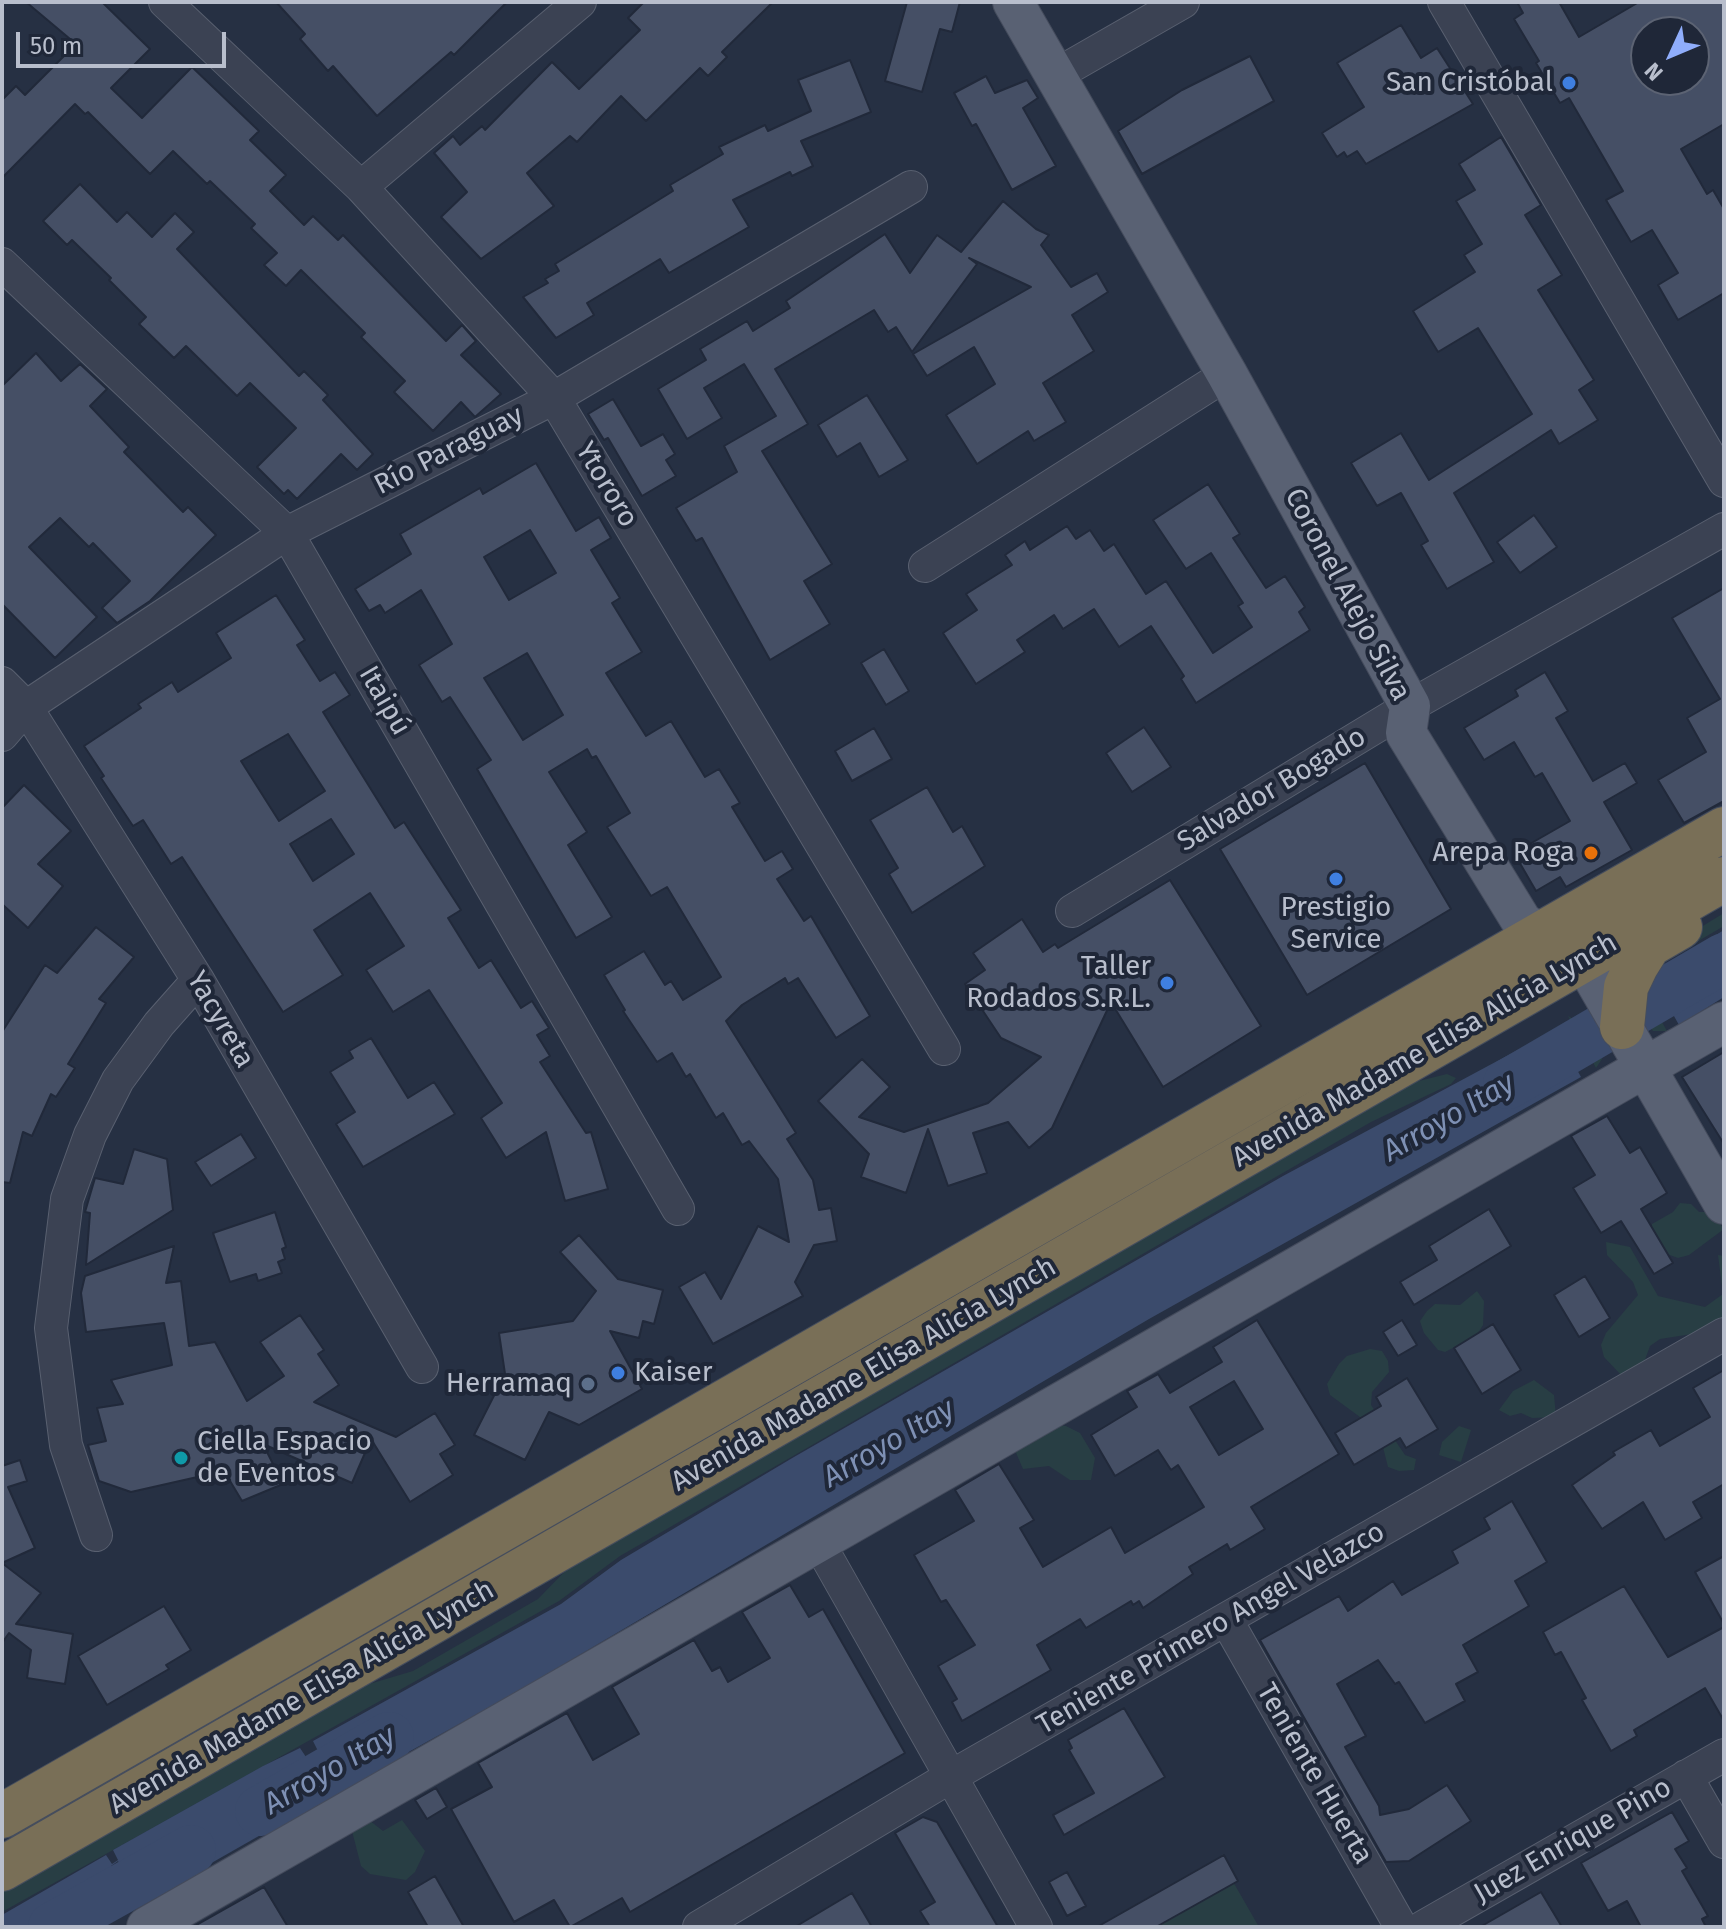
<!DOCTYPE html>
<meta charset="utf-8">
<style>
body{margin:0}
#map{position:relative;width:1726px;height:1929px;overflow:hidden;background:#263043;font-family:"Fira Sans",sans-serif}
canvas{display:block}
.frame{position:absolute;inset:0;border:4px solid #b8becc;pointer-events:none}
.north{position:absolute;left:1630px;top:16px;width:80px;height:80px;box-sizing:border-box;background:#1f2738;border:2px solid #5c6373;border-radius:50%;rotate:226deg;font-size:22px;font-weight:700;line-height:32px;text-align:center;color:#b8becc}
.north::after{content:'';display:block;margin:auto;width:28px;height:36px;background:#8fadfb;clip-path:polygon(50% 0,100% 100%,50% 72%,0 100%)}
.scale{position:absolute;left:16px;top:32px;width:210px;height:36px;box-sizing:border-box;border:4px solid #b8becc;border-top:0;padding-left:10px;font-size:24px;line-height:28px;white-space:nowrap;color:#b8becc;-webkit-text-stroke:6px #1f2738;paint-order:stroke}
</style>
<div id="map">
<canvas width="1726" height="1929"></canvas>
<div class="frame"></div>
<div class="north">N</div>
<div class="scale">50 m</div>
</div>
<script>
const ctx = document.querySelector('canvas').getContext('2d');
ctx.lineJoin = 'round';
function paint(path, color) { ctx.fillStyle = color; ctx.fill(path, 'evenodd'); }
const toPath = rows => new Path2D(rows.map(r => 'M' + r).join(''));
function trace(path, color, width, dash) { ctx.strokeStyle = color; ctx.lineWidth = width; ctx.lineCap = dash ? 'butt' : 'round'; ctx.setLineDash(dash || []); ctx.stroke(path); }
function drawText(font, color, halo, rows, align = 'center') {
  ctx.font = font + ' "Fira Sans",sans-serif'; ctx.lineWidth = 8; ctx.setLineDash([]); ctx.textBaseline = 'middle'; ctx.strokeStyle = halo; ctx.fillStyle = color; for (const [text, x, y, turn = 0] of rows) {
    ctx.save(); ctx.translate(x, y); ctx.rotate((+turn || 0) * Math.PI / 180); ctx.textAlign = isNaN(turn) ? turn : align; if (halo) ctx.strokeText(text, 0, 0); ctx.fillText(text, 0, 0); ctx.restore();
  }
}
paint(toPath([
 [1724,913,1724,926,1671,957,1665,949],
 [1641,985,1667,1031,1653,1031,1641,1015],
 [1568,1016,1581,1023,1601,1049,1602,1059,1596,1068],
 [1447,1074,1456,1078,1451,1084,1371,1122,620,1556,559,1601,2,1912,2,1889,349,1690,413,1671,538,1599,571,1565,1391,1088],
 [1680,1203,1691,1204,1699,1212,1711,1212,1724,1229,1689,1255,1678,1258,1667,1254,1651,1236,1652,1224,1673,1212],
 [1606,1242,1630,1247,1658,1296,1705,1307,1723,1294,1718,1255,1724,1256,1724,1329,1660,1339,1650,1346,1642,1368,1621,1375,1604,1357,1601,1345,1606,1333,1638,1295,1633,1282,1607,1255],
 [1477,1291,1484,1301,1483,1325,1476,1336,1445,1352,1438,1350,1424,1333,1420,1321,1427,1311,1435,1304,1460,1305],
 [1370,1349,1382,1351,1388,1361,1389,1372,1372,1392,1371,1405,1405,1455,1416,1459,1414,1470,1399,1471,1388,1467,1379,1431,1330,1395,1327,1384,1339,1364,1347,1356],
 [1534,1380,1554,1395,1556,1417,1532,1418,1521,1413,1510,1416,1499,1410,1513,1391],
 [1047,1425,1066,1426,1080,1433,1095,1458,1091,1480,1070,1480,1049,1466,1023,1469,1014,1448],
 [1459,1426,1471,1430,1461,1462,1439,1455,1442,1442],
 [369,1820,383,1831,402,1820,425,1851,415,1872,406,1880,370,1874,361,1866,352,1831],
 [1224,1866,1259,1927,1113,1927]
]), '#283e44');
paint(toPath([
 [1724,930,1724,997,1679,1025,1651,975],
 [1555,1030,1581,1077,1149,1319,515,1693,340,1790,319,1752,307,1758,329,1796,143,1902,118,1861,111,1866,135,1907,101,1927,2,1927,2,1915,106,1855,112,1864,118,1860,113,1850,263,1766,300,1748,306,1757,318,1751,313,1741,561,1604,621,1560,794,1457,1283,1176]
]), '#3b4b6c');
trace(toPath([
 [1508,1084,1724,958],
 [260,1811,389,1737],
 [53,1927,191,1850]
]), '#3b4b6c', 50);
const building = toPath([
 [26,2,102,2,150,49,111,88,142,118,192,67,259,131,250,140,286,175,270,191,304,225,313,216,338,240,343,235,446,341,462,325,476,341,461,355,501,394,475,417,461,402,433,431,394,392,405,381,361,337,365,333,301,270,286,286,264,265,277,253,251,228,255,224,210,181,207,184,173,151,150,174,88,112,85,114,75,104,2,178,2,100,16,86,25,95,76,44,26,2],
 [276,2,507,2,454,55,451,52,377,116,333,66,328,71,300,39,305,34,276,2],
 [644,2,773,2,722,52,727,57,708,76,700,68,646,121,621,96,577,142,570,136,527,173,554,206,481,259,441,217,467,192,434,153,453,136,460,145,482,126,485,130,552,62,579,89,640,30,628,18,644,2],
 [907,2,960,2,952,32,940,29,922,92,885,81,907,2],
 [1517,2,1559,2,1579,37,1639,2,1724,2,1724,124,1681,149,1707,194,1713,190,1724,209,1724,293,1678,320,1658,285,1678,273,1652,230,1631,242,1606,200,1623,191,1569,98,1560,103,1536,63,1539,61,1514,19,1523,13,1517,2],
 [1646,32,1694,32,1694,80,1646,80,1646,32],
 [1401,25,1421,58,1437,48,1473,104,1366,164,1357,151,1347,157,1344,152,1337,157,1322,133,1364,107,1337,63,1401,25],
 [1250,56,1274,101,1142,174,1118,131,1182,90,1250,56],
 [850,60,871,112,801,141,813,166,792,176,790,172,733,200,749,227,669,273,660,259,587,303,594,315,556,338,523,297,548,283,545,279,559,271,555,264,673,191,670,185,723,154,719,147,765,125,768,131,811,111,798,80,850,60],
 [986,76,995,93,1027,80,1038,98,1023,108,1056,166,1012,190,976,124,972,126,954,93,986,76],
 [1501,137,1541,205,1525,215,1562,275,1538,290,1594,380,1579,390,1598,420,1559,444,1551,430,1454,493,1494,562,1447,589,1421,545,1428,541,1401,493,1377,506,1351,463,1401,433,1429,480,1532,414,1478,328,1438,352,1413,311,1475,272,1464,255,1482,244,1456,201,1475,190,1459,164,1501,137],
 [80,184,117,222,127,212,152,237,175,213,194,232,177,249,299,376,304,371,328,395,323,400,373,454,357,470,341,454,297,499,288,490,284,494,257,467,296,428,250,383,237,396,186,346,174,358,139,324,146,317,109,280,111,278,72,240,67,245,43,221,80,184],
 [1003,201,1036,229,1049,235,1041,245,1071,287,1097,273,1108,292,1072,315,1094,351,1043,383,1066,422,1034,441,1028,431,977,464,946,415,995,384,974,347,927,376,913,354,1031,287,969,258,977,264,912,352,896,327,888,332,874,310,775,369,808,424,762,451,832,564,804,581,830,624,770,660,702,538,696,541,676,508,737,472,724,446,776,416,744,364,704,388,722,418,687,439,658,389,706,360,700,349,747,321,753,331,790,308,786,301,885,234,910,273,937,235,961,252,1003,201],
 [36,353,61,381,80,364,107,389,90,406,129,447,124,452,183,512,188,507,216,535,150,601,117,623,102,608,130,581,93,543,89,547,60,518,29,547,97,617,55,658,2,604,2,386,36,353],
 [867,395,908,460,879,477,860,443,837,457,818,425,867,395],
 [613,399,641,446,663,434,675,454,666,460,676,476,642,496,608,438,604,440,588,414,613,399],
 [536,463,576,531,599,517,611,538,591,550,620,598,612,603,642,652,606,673,646,736,671,721,705,777,719,769,740,803,732,807,765,861,782,851,793,869,777,879,804,921,811,916,870,1016,836,1038,798,978,788,984,785,978,742,1005,726,1021,796,1133,787,1139,813,1180,819,1210,831,1208,837,1241,814,1245,795,1282,803,1296,713,1344,679,1287,705,1272,721,1299,758,1226,789,1242,778,1179,749,1141,742,1145,723,1113,716,1118,690,1074,686,1077,672,1053,657,1062,623,1011,625,1010,604,975,644,951,665,985,671,981,683,1000,721,977,667,887,651,896,607,827,630,813,596,756,592,758,587,749,549,772,587,832,568,845,612,917,576,938,477,769,491,760,450,697,442,702,419,665,452,644,421,590,385,613,380,605,369,611,355,589,411,554,400,534,480,488,483,494,536,463],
 [530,530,556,573,509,600,484,557,530,530],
 [527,653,563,715,523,740,484,678,527,653],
 [1208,484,1240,534,1233,538,1266,588,1285,576,1305,607,1299,612,1310,630,1196,703,1181,679,1184,676,1151,626,1119,647,1094,609,1063,629,1054,615,1017,640,1025,652,976,684,943,633,977,610,966,594,1012,565,1005,555,1025,541,1030,550,1067,526,1076,539,1090,530,1104,551,1114,544,1146,594,1166,581,1213,653,1252,627,1238,606,1243,603,1211,553,1186,569,1153,520,1208,484],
 [1534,515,1557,547,1520,573,1497,542,1534,515],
 [1724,588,1724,801,1684,823,1658,780,1706,752,1687,718,1720,699,1672,618,1724,588],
 [276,595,305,640,297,645,320,681,335,672,350,695,323,712,395,828,404,822,461,910,448,918,479,968,491,960,521,1008,532,1001,549,1028,537,1035,550,1056,540,1062,586,1133,591,1132,608,1189,565,1201,546,1132,506,1158,481,1118,502,1103,429,990,393,1012,366,970,404,946,370,893,314,930,343,975,283,1012,182,857,171,864,143,820,133,826,101,778,104,776,84,746,141,708,138,704,172,682,178,692,231,658,216,633,276,595],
 [288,734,325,791,279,821,241,761,288,734],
 [331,819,354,854,313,881,290,844,331,819],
 [884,649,909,691,886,705,861,663,884,649],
 [1545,672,1568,711,1556,718,1593,781,1625,763,1637,783,1604,802,1632,850,1566,887,1560,877,1536,891,1514,853,1570,821,1542,773,1535,777,1514,742,1484,760,1464,728,1518,696,1515,690,1545,672],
 [1144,727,1171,767,1132,792,1106,753,1144,727],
 [874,728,892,759,852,781,835,751,874,728],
 [1365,763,1451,909,1307,995,1220,849,1365,763],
 [24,785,71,831,38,864,63,886,28,928,2,904,2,808,24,785],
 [927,787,953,832,962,826,985,866,912,913,889,874,898,868,870,820,927,787],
 [1170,880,1261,1026,1163,1087,1111,1002,1052,1128,1029,1148,1008,1122,973,1133,987,1173,948,1186,928,1129,906,1193,861,1177,869,1154,818,1101,862,1059,890,1087,859,1117,904,1132,988,1103,1041,1057,1001,1038,965,984,985,970,973,953,1022,919,1043,952,1055,944,1058,948,1170,880],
 [96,927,134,957,99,999,106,1003,68,1064,75,1068,56,1097,51,1094,32,1136,23,1132,10,1183,2,1182,2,1032,45,965,57,973,96,927],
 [371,1038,408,1098,434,1082,455,1114,363,1167,336,1124,355,1112,330,1072,353,1058,349,1051,371,1038],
 [1724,1052,1724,1144,1682,1077,1724,1052],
 [1607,1116,1630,1153,1640,1147,1667,1193,1641,1209,1673,1263,1654,1274,1621,1221,1601,1233,1573,1188,1595,1175,1571,1136,1607,1116],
 [241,1134,256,1158,211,1186,195,1162,241,1134],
 [134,1149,167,1159,173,1210,86,1265,90,1213,85,1212,95,1178,123,1184,134,1149],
 [1489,1209,1511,1246,1414,1305,1400,1282,1437,1260,1429,1246,1489,1209],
 [275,1212,286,1247,282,1249,285,1259,278,1262,282,1273,258,1281,256,1274,230,1282,213,1233,275,1212],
 [579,1235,618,1279,663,1290,654,1324,643,1321,639,1338,610,1331,642,1389,579,1425,549,1412,525,1460,474,1435,505,1374,499,1333,573,1321,596,1291,560,1252,579,1235],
 [174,1246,166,1283,181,1281,189,1346,215,1342,247,1401,284,1376,260,1342,300,1315,324,1350,318,1354,339,1385,314,1402,396,1437,435,1413,455,1445,440,1454,453,1475,410,1502,371,1439,352,1483,263,1444,283,1484,242,1501,224,1471,131,1492,99,1481,88,1445,106,1441,97,1408,123,1404,111,1380,172,1365,164,1323,86,1332,81,1293,85,1276,174,1246],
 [1585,1276,1610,1318,1579,1337,1554,1295,1585,1276],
 [1257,1320,1339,1454,1251,1507,1265,1529,1230,1550,1227,1544,1189,1567,1193,1574,1143,1608,1139,1601,1133,1605,1131,1601,1086,1628,1080,1619,1037,1645,1051,1670,962,1721,952,1702,957,1699,938,1666,975,1645,946,1600,941,1602,914,1555,974,1521,955,1490,999,1464,1034,1520,1020,1528,1043,1567,1111,1527,1125,1553,1204,1507,1178,1465,1171,1470,1158,1450,1115,1476,1091,1435,1137,1407,1127,1391,1158,1374,1170,1393,1222,1362,1213,1347,1257,1320],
 [1234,1381,1263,1429,1219,1455,1190,1407,1234,1381],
 [1402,1320,1417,1345,1398,1356,1383,1332,1402,1320],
 [1493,1324,1521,1370,1482,1394,1454,1348,1493,1324],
 [1724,1370,1724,1484,1693,1502,1702,1518,1665,1540,1643,1502,1602,1529,1572,1485,1615,1455,1613,1452,1651,1430,1660,1446,1710,1417,1693,1388,1724,1370],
 [1407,1378,1438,1429,1406,1448,1400,1438,1354,1465,1335,1433,1381,1406,1376,1397,1407,1378],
 [20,1460,27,1481,8,1487,35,1548,2,1563,2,1466,20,1460],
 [1512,1501,1547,1562,1515,1581,1529,1606,1463,1645,1478,1672,1456,1684,1465,1701,1425,1723,1399,1682,1395,1684,1378,1660,1337,1684,1366,1736,1345,1747,1379,1806,1380,1815,1409,1809,1447,1785,1471,1821,1409,1861,1386,1862,1260,1640,1339,1596,1348,1611,1393,1581,1402,1595,1458,1563,1452,1551,1490,1529,1484,1518,1512,1501],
 [1724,1556,1724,1624,1695,1572,1724,1556],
 [2,1563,41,1593,16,1624,73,1634,65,1684,27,1678,31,1650,9,1633,2,1643,2,1563],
 [790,1585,809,1617,823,1609,905,1753,630,1912,622,1898,570,1927,554,1900,514,1922,451,1809,492,1787,478,1763,567,1713,593,1760,639,1734,612,1687,694,1640,712,1671,720,1667,728,1682,770,1658,742,1612,790,1585],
 [1624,1586,1668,1657,1724,1627,1724,1721,1705,1688,1634,1730,1637,1736,1611,1751,1582,1700,1586,1698,1561,1652,1555,1655,1543,1632,1624,1586],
 [164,1606,191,1650,166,1665,169,1669,107,1705,78,1656,164,1606],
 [1124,1708,1165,1777,1064,1835,1053,1815,1094,1793,1069,1750,1072,1748,1068,1740,1124,1708],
 [436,1788,447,1807,427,1819,415,1800,436,1788],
 [1672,1812,1689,1841,1675,1849,1687,1868,1682,1871,1708,1916,1702,1919,1706,1927,1641,1927,1627,1901,1608,1911,1581,1863,1672,1812],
 [923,1817,937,1822,998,1927,930,1927,920,1911,935,1902,895,1833,923,1817],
 [1224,1855,1238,1881,1156,1927,1097,1927,1224,1855],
 [1067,1872,1086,1906,1067,1916,1049,1882,1067,1872],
 [435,1876,464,1927,428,1927,408,1892,435,1876],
 [264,1887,288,1927,193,1927,264,1887],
 [1541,1892,1562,1927,1480,1927,1541,1892],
 [852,1893,872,1927,795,1927,852,1893]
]);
paint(building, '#454f65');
trace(building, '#21293a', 2);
const minor = toPath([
 [165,2,361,187,554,398,944,1049],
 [1444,2,1724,481],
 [1054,76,1183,2],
 [361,187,580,2],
 [2,264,287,533,678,1209],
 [925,566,1227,374],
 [2,683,26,707,198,980,422,1367],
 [2,735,26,707,287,533,554,398,911,187],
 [1072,911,1410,706,1724,529],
 [96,1535,66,1445,51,1328,67,1199,90,1135,118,1080,159,1024,198,980],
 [817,1540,1036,1927],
 [1227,1621,1401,1927],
 [1686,1776,1724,1842],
 [699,1927,950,1777,1724,1334],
 [1423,1927,1724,1755]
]);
const major = toPath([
 [1013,2,1227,374,1410,706,1406,733,1522,922,1538,933],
 [1584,961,1724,1204],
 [147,1927,1724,1022]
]);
const highway = toPath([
 [1622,1027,1626,987,1636,966,1649,945,1680,927],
 [2,1816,1724,829],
 [2,1869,1724,879]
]);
trace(minor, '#596070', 34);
trace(major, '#444b5c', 42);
trace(highway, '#454d5d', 46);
trace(minor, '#3b4253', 32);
trace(major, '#596173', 40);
trace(highway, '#796f57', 44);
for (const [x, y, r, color] of [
 [1569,83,8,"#3f7fe0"],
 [1591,853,8,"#e8710a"],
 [1336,879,8,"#3f7fe0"],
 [1167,983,8,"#3f7fe0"],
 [618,1373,8,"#3f7fe0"],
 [588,1384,8,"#5c6f8a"],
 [181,1458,8,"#0f9aa8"]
]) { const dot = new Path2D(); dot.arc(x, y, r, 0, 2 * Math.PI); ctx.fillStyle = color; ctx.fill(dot); trace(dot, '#1f2738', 3); }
drawText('28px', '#b8becc', '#1f2738', [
 ["San Cristóbal",1553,83],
 ["Arepa Roga",1575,853],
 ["Prestigio",1336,908,"center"],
 ["Service",1336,940,"center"],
 ["Taller",1151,967],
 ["Rodados S.R.L.",1151,999],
 ["Kaiser",634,1373,"left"],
 ["Herramaq",572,1384],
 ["Ciella Espacio",197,1442,"left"],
 ["de Eventos",197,1474,"left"]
], 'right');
drawText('28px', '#b8becc', '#1f2738', [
 ["Río Paraguay",449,451,-27],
 ["Ytororo",606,485,59],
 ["Coronel Alejo Silva",1347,595,62],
 ["Itaipú",384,701,60],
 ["Salvador Bogado",1272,790,-31],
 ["Yacyreta",220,1020,60],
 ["Avenida Madame Elisa Alicia Lynch",1425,1051,-30],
 ["Avenida Madame Elisa Alicia Lynch",864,1375,-30],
 ["Teniente Primero Angel Velazco",1211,1629,-30],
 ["Avenida Madame Elisa Alicia Lynch",302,1698,-30],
 ["Teniente Huerta",1314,1774,60],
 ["Juez Enrique Pino",1573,1841,-30]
]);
drawText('italic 30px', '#7e90b4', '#1f2738', [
 ["Arroyo Itay",1449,1118,-30],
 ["Arroyo Itay",889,1444,-30],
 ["Arroyo Itay",330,1771,-30]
]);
</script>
